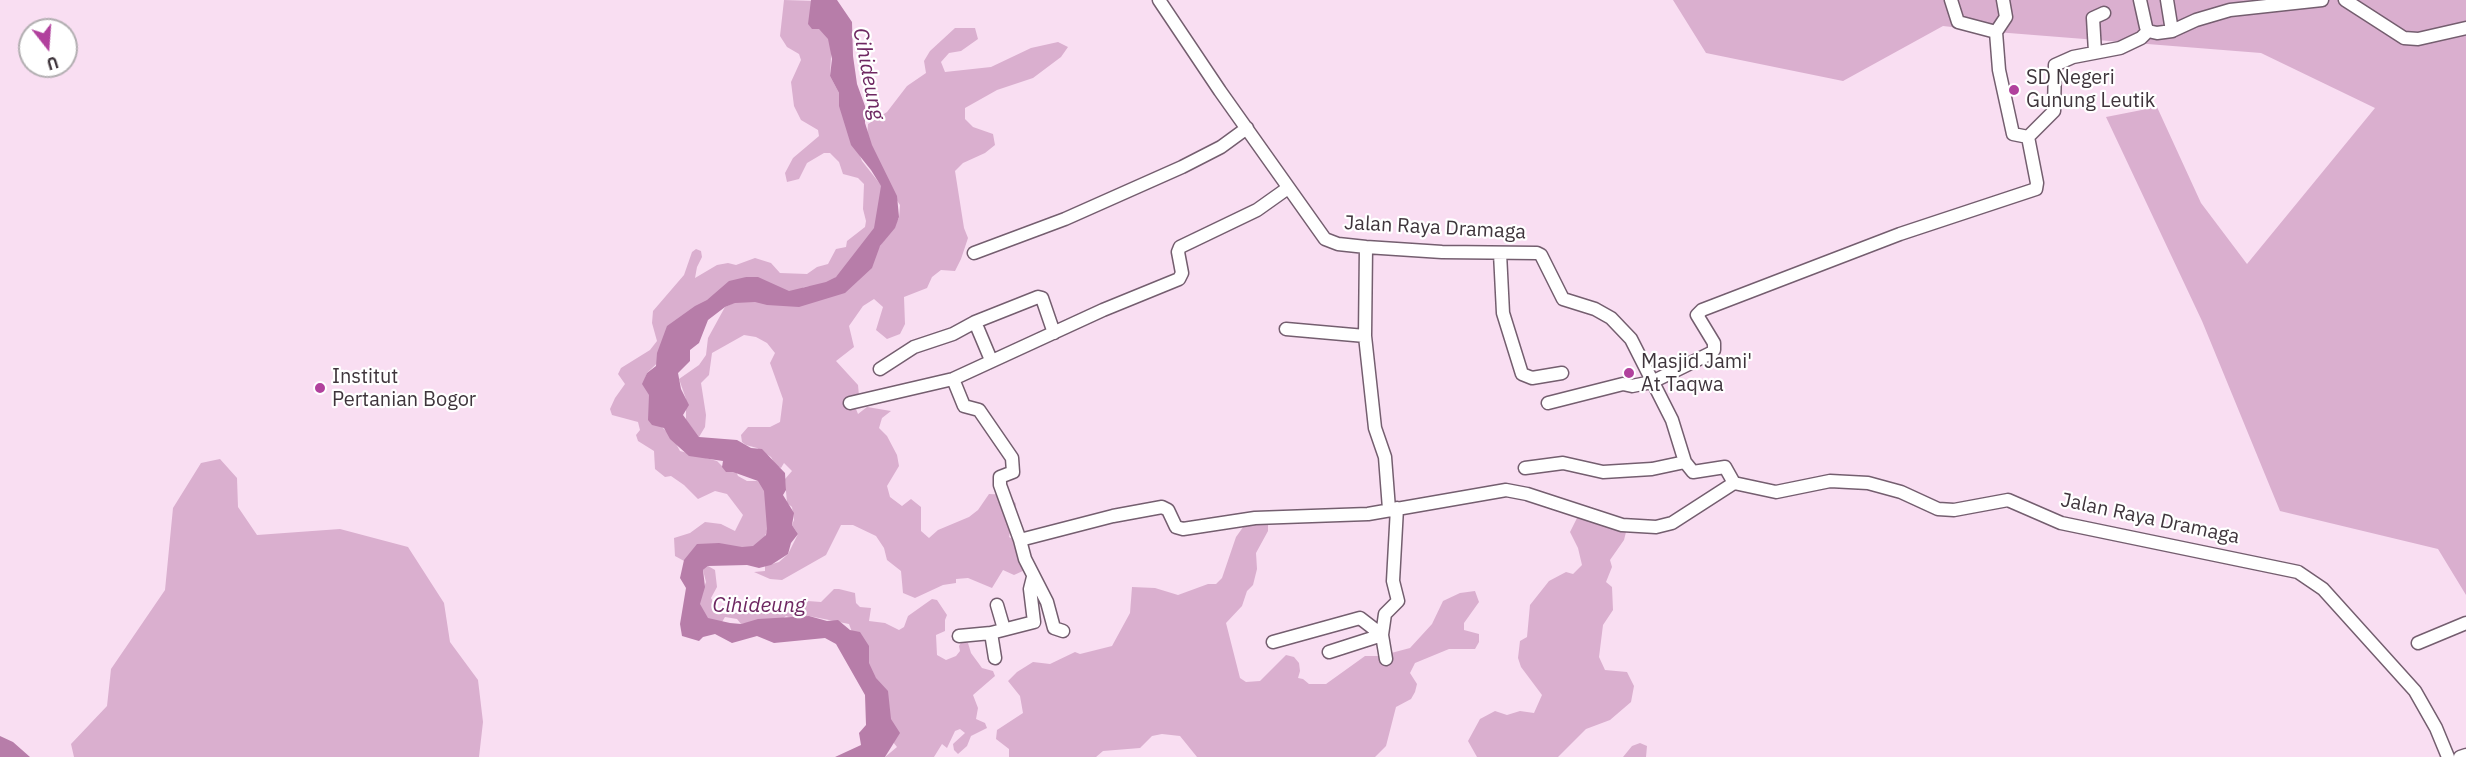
<!DOCTYPE html>
<style>
body{margin:0}
#map{position:relative;width:2466px;height:757px;overflow:hidden;background:#f9def2;font-family:"IBM Plex Sans",sans-serif}
canvas{display:block}
.north{position:absolute;left:18px;top:18px;width:60px;height:60px;box-sizing:border-box;background:#fff;border:2px solid #b2aeb1;border-radius:50%;rotate:163deg;font-size:16px;font-weight:700;line-height:24px;text-align:center;color:#3f353c}
.north::after{content:'';display:block;margin:auto;width:21px;height:27px;background:#b1419d;clip-path:polygon(50% 0,100% 100%,50% 72%,0 100%)}
</style>
<div id="map">
<canvas width="2466" height="757"></canvas>
<div class="north">U</div>
</div>
<script>
const ctx = document.querySelector('canvas').getContext('2d');
ctx.lineJoin = 'round';
function paint(path, color) { ctx.fillStyle = color; ctx.fill(path, 'evenodd'); }
const toPath = rows => new Path2D(rows.map(r => 'M' + r).join(''));
function trace(path, color, width, dash) { ctx.strokeStyle = color; ctx.lineWidth = width; ctx.lineCap = dash ? 'butt' : 'round'; ctx.setLineDash(dash || []); ctx.stroke(path); }
function drawText(font, color, halo, rows, align = 'center') {
  ctx.font = font + ' "IBM Plex Sans",sans-serif'; ctx.lineWidth = 4.5; ctx.setLineDash([]); ctx.textBaseline = 'middle'; ctx.strokeStyle = halo; ctx.fillStyle = color; for (const [text, x, y, turn = 0] of rows) {
    ctx.save(); ctx.translate(x, y); ctx.rotate((+turn || 0) * Math.PI / 180); ctx.textAlign = isNaN(turn) ? turn : align; if (halo) ctx.strokeText(text, 0, 0); ctx.fillText(text, 0, 0); ctx.restore();
  }
}
paint(toPath([
 [784,0,815,1,809,18,824,25,832,39,830,76,839,93,839,100,862,161,884,189,873,235,833,284,804,287,795,294,746,277,647,373,643,384,652,396,649,414,673,438,680,451,717,461,725,469,735,469,738,476,747,481,764,481,770,524,760,548,686,562,675,556,674,538,690,533,705,522,721,524,735,531,743,515,727,494,715,491,698,499,684,485,671,476,665,477,655,469,654,451,638,441,636,435,640,430,638,422,612,415,610,409,615,398,625,384,618,374,621,368,650,350,657,341,652,323,653,311,684,275,692,252,696,249,701,251,702,257,697,267,695,278,717,265,728,263,736,265,755,258,771,263,780,273,807,274,817,267,828,264,836,249,846,247,847,241,865,227,866,221,863,209,864,184,858,178,843,174,839,162,830,153,824,153,807,163,799,179,787,182,785,173,793,158,819,136,818,130,801,120,794,106,791,82,801,60,799,54,787,47,780,36],
 [1673,0,2466,0,2466,595,2438,549,2280,511,2202,321,2106,117,2157,107,2201,203,2247,264,2375,108,2261,53,1996,32,1943,26,1843,81,1706,53],
 [955,28,975,28,978,39,961,51,949,53,941,62,945,72,991,67,1031,48,1058,42,1068,47,1061,57,1033,78,997,90,965,108,965,119,973,127,993,134,995,145,985,153,963,163,955,171,964,228,968,238,961,259,955,271,941,270,932,277,927,288,904,297,905,324,900,334,887,339,876,330,883,307,874,299,863,306,849,326,854,347,836,361,858,385,859,396,854,404,858,414,867,407,891,411,882,418,879,428,887,436,897,455,899,466,887,486,890,497,902,506,911,499,921,507,921,531,929,538,938,530,969,517,978,510,989,494,1010,495,1016,504,1009,537,1027,547,1025,570,1014,575,1003,570,992,588,968,578,956,579,956,583,943,585,915,598,903,593,901,571,887,560,884,548,876,536,853,525,841,525,826,555,782,580,770,579,754,572,765,571,765,566,779,562,788,554,798,534,792,525,794,520,792,507,787,503,785,479,792,471,784,463,781,468,776,466,771,457,757,448,746,445,742,442,741,435,748,427,770,427,780,422,783,399,770,363,775,353,767,343,756,337,744,335,712,353,709,375,701,383,706,415,705,427,699,437,686,420,686,399,679,379,699,365,706,355,708,338,725,307,745,298,798,304,880,246,899,218,900,205,892,193,867,136,868,124,887,112,907,86,926,73,924,61,930,51],
 [220,459,237,478,238,507,257,535,340,529,408,547,444,603,450,642,478,680,483,722,479,757,74,757,71,744,107,706,111,669,165,590,173,508,201,463],
 [1585,516,1607,527,1622,525,1626,532,1624,540,1610,560,1612,567,1606,582,1612,587,1613,610,1603,625,1599,657,1605,670,1627,672,1634,686,1631,702,1610,720,1586,729,1558,757,1477,757,1468,741,1480,719,1495,711,1507,715,1520,711,1534,713,1542,695,1521,667,1518,658,1520,641,1527,637,1530,605,1549,581,1566,572,1573,574,1582,565,1578,548,1570,532,1577,518],
 [1246,523,1268,523,1268,531,1256,553,1257,569,1253,585,1247,591,1242,606,1226,623,1240,678,1246,682,1260,681,1286,655,1294,657,1299,663,1300,671,1298,678,1303,679,1309,684,1326,684,1365,656,1380,656,1410,648,1432,624,1443,601,1460,593,1475,591,1479,602,1464,623,1464,630,1479,634,1479,642,1475,649,1449,649,1415,663,1410,673,1417,684,1415,692,1411,699,1396,707,1386,746,1375,757,1197,757,1180,736,1162,734,1152,736,1140,748,1103,751,1096,757,1009,757,1009,749,996,739,997,730,1023,713,1020,696,1008,681,1017,672,1033,662,1050,664,1075,652,1080,654,1112,646,1130,613,1132,587,1155,588,1178,595,1208,584,1216,584,1222,578,1236,537],
 [708,566,715,570,717,587,711,598,719,612,724,614,774,609,794,600,821,602,834,589,839,589,855,593,856,603,860,607,871,608,869,621,885,623,899,630,904,627,908,616,932,599,937,600,947,615,945,620,945,631,936,635,937,655,946,660,956,656,960,651,959,646,962,641,968,643,971,653,982,668,993,671,995,676,973,695,978,708,976,719,985,723,987,728,971,736,967,746,958,754,954,750,953,744,965,733,960,729,955,731,947,748,942,744,934,757,885,757,897,747,893,742,849,624,809,616,798,620,786,616,781,620,741,624,737,619,725,617,719,627,700,615,700,598,706,582,703,570],
 [1640,743,1647,746,1646,757,1623,757,1632,746]
]), '#daafcf');
paint(toPath([
 [811,0,837,0,852,22,853,56,857,84,865,106,865,123,872,145,897,196,899,217,895,228,880,246,872,268,845,293,799,307,767,305,755,302,735,303,725,307,708,320,699,343,690,350,690,361,678,373,681,389,689,405,683,415,699,437,737,440,751,448,762,449,785,473,786,490,783,495,794,513,792,525,798,534,791,543,788,554,771,565,759,568,747,565,708,566,703,570,705,587,700,604,708,618,730,623,741,624,758,619,809,616,827,621,838,620,850,630,860,632,869,646,869,663,876,678,888,691,891,719,900,733,885,757,835,757,861,745,859,733,866,725,865,695,836,644,825,638,774,643,757,636,732,643,715,634,703,637,699,641,682,636,680,624,686,588,680,578,684,560,697,544,719,543,742,547,753,546,766,535,767,529,764,491,758,481,733,472,726,472,722,467,723,461,689,456,670,439,664,428,652,425,648,420,649,395,642,384,647,373,656,366,657,353,667,326,695,306,707,300,729,281,746,277,758,277,789,291,826,282,836,277,874,228,881,186,871,170,851,145,839,106,839,93,830,76,832,59,828,39,819,29,812,29,808,24],
 [0,736,13,742,30,757,0,757]
]), '#b77da9');
const minor = toPath([
 [1159,0,1220,91,1325,239,1338,244,1366,247,1442,252,1537,253,1541,255,1563,299,1595,309,1611,318,1631,339,1672,420,1685,462,1693,472,1725,467,1734,483,1776,492,1830,481,1868,483,1901,492,1938,509,1954,510,2008,500,2061,523,2298,572,2323,589,2415,691,2436,728,2448,757],
 [1951,0,1958,22,1996,32],
 [2003,0,2006,17,1996,32,1999,70,2013,134,2028,137],
 [2140,0,2146,27,2148,31,2157,33,2172,31,2196,20,2230,10,2322,0],
 [2167,0,2172,31],
 [2345,0,2404,38,2418,39,2466,28],
 [2095,52,2093,18,2104,13],
 [1366,247,1365,336,1375,428,1385,457,1389,509],
 [974,253,1065,219,1182,167,1221,147,1247,128],
 [1500,253,1503,313,1522,374,1532,378,1562,373],
 [1286,329,1365,336],
 [991,360,975,322,1038,297,1042,298,1054,333],
 [880,369,914,347,953,334,975,322],
 [953,379,964,406,979,410,1012,458,1013,472,1000,477,1000,485,1020,540],
 [850,403,953,379,1103,310,1179,279,1182,273,1178,252,1180,247,1257,210,1288,188],
 [1548,403,1623,384,1632,386,1652,382,1711,353,1714,350,1714,343,1697,315,1702,310,1900,234,2036,189,2037,183,2028,137,2054,111,2055,65,2073,57,2120,48,2141,38,2148,31],
 [1525,468,1563,463,1603,472,1652,469,1685,462],
 [997,605,1004,629],
 [1063,631,1054,628,1047,602,1025,559,1020,540,1113,516,1162,507,1168,510,1176,527,1183,529,1255,518,1368,514,1506,490,1527,494,1622,525,1656,527,1672,523,1734,483],
 [991,633,995,658],
 [959,636,991,633,1034,622,1030,589,1033,577],
 [1273,642,1360,618,1382,635,1329,652],
 [2418,643,2466,623],
 [1386,659,1382,635,1385,614,1398,601,1393,581,1397,508],
 [2460,757,2466,755]
]);
trace(minor, '#745e6f', 15);
trace(minor, '#fff', 12);
for (const [x, y, r, color] of [
 [2014,90,6,"#b1419d"],
 [1629,373,6,"#b1419d"],
 [320,388,6,"#b1419d"]
]) { const dot = new Path2D(); dot.arc(x, y, r, 0, 2 * Math.PI); ctx.fillStyle = color; ctx.fill(dot); trace(dot, '#fff', 2); }
drawText('20px', '#3f353c', '#fff', [
 ["SD Negeri",2026,78],
 ["Gunung Leutik",2026,101],
 ["Masjid Jami'",1641,362],
 ["At Taqwa",1641,385],
 ["Institut",332,377],
 ["Pertanian Bogor",332,400]
], 'left');
drawText('20px', '#3f353c', '#fff', [
 ["Jalan Raya Dramaga",1435,228,3],
 ["Jalan Raya Dramaga",2150,519,12]
]);
drawText('italic 21px', '#6e2862', '#fff', [
 ["Cihideung",868,74,79],
 ["Cihideung",759,606]
]);
</script>
